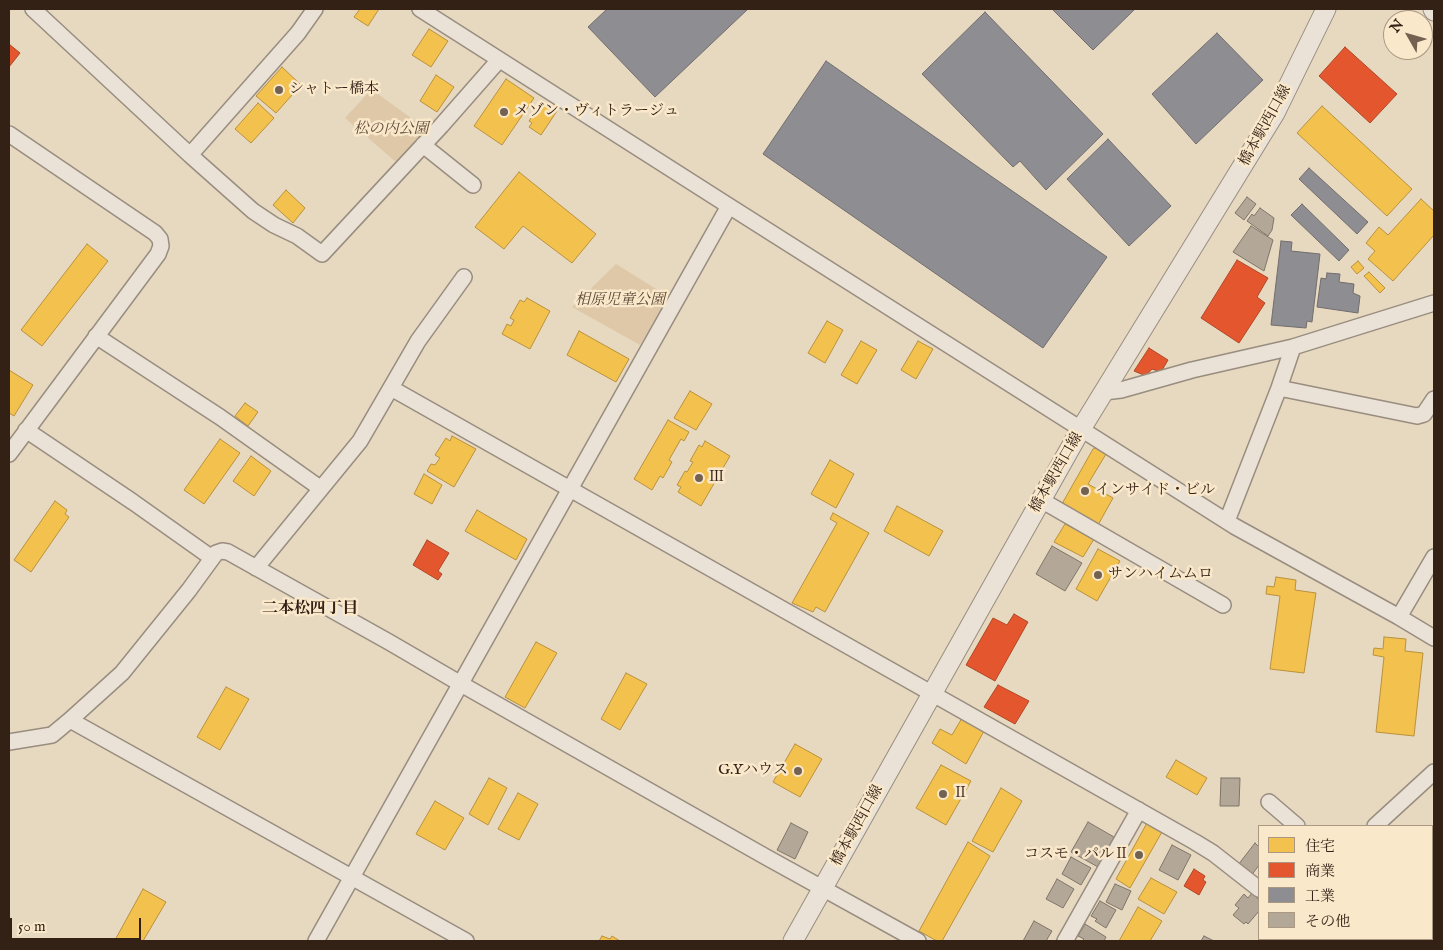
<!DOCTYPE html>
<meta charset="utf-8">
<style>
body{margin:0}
#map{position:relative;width:1443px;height:950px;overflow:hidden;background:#e7d8c0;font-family:"IM FELL English","Noto Serif JP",serif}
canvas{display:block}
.frame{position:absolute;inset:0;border:10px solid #342116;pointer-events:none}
.legend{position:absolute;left:1258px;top:825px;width:175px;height:115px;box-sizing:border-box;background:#fae8cb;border:1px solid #ab9883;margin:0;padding:6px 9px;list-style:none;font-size:15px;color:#342116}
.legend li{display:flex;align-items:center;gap:10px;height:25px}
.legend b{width:25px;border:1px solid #ab9883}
.north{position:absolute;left:1383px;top:10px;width:50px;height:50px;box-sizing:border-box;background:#fae8cb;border:1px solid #ab9883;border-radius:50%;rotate:308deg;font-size:14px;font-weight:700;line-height:20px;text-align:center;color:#342116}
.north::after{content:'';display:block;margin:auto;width:18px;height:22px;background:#736152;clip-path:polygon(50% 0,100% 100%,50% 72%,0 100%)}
.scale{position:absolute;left:10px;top:918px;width:131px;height:22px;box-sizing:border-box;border:2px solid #342116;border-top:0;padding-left:6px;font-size:15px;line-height:18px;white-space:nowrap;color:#342116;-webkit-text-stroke:4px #fae8cb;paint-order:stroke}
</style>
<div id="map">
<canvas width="1443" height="950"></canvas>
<div class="frame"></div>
<ul class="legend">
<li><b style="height:14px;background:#f2c14e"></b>住宅</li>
<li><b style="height:14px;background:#e4572e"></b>商業</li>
<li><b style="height:14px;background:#8d8d92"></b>工業</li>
<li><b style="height:14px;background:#b3a898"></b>その他</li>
</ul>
<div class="north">N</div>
<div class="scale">50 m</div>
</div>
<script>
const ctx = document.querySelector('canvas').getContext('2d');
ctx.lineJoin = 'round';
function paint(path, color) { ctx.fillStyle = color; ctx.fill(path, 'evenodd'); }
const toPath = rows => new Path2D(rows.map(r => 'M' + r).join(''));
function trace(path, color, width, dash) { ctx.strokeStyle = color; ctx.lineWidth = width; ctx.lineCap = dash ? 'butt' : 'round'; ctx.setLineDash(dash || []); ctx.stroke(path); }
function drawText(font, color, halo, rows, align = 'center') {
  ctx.font = font + ' "IM FELL English","Noto Serif JP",serif'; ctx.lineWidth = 5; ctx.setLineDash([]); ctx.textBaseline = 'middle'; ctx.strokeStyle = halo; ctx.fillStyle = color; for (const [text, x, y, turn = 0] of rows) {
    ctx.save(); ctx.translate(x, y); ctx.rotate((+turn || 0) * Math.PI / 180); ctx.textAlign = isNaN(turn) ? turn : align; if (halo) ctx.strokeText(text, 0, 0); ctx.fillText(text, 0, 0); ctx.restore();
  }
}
paint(toPath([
 [374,91,426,129,397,163,345,118,369,92],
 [616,264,669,297,640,345,572,307]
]), '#dec8a8');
const homes = toPath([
 [360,9,379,9,368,26,354,17,360,9],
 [429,29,448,41,431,67,412,55,429,29],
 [282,67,301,85,276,113,256,96,282,67],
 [436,75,454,87,437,112,420,101,436,75],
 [506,79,534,98,502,145,474,126,506,79],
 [543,101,557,111,541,135,529,127,532,123,529,121,543,101],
 [258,103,274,118,251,143,235,129,258,103],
 [1322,106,1412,189,1387,216,1297,133,1322,106],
 [519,172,596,234,572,263,523,226,504,249,475,227,519,172],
 [286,190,305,208,293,223,273,205,286,190],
 [1421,199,1434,211,1434,235,1393,281,1368,259,1375,251,1366,243,1379,227,1388,235,1421,199],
 [87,244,108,261,42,346,21,330,87,244],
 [1358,261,1364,268,1357,274,1351,267,1358,261],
 [1369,272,1385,288,1380,293,1364,276,1369,272],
 [527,298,550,311,530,349,502,334,507,324,511,326,514,320,510,318,520,300,524,302,527,298],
 [827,321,843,330,825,363,808,353,827,321],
 [579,331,629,359,616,382,567,355,579,331],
 [861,341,877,350,857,384,841,375,861,341],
 [918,341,933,349,916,379,901,370,918,341],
 [9,370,33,385,14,416,9,413,9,370],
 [690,391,712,404,696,430,674,418,690,391],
 [245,403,258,412,248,426,235,416,245,403],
 [668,420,689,432,684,441,681,439,669,460,672,462,663,478,660,476,652,490,634,479,668,420],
 [452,436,476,449,454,487,427,471,431,464,435,465,440,458,435,455,446,438,450,441,452,436],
 [220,439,240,453,204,504,184,490,220,439],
 [705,441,730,456,701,506,678,492,681,487,677,485,685,471,687,472,693,462,690,461,699,445,702,447,705,441],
 [1095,448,1106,454,1088,484,1113,498,1098,525,1064,506,1063,502,1093,449,1095,448],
 [251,456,271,471,254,496,233,481,251,456],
 [830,460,854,474,836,508,811,494,830,460],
 [424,474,442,485,432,504,414,494,424,474],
 [55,501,67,510,65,514,69,517,31,572,14,560,55,501],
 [897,506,943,531,929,556,884,531,897,506],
 [477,510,527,539,516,560,465,531,477,510],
 [833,513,869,533,825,612,816,607,813,612,792,603,837,523,830,519,833,513],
 [1065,524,1094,539,1083,557,1054,542,1065,524],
 [1098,549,1120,561,1097,601,1076,589,1098,549],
 [1276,577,1296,580,1295,590,1316,593,1304,673,1270,669,1280,596,1266,594,1267,586,1274,587,1276,577],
 [1384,637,1406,639,1405,651,1423,653,1414,736,1376,732,1384,657,1373,655,1374,648,1383,649,1384,637],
 [536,642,557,653,525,708,505,697,536,642],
 [626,673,647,684,620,730,601,719,626,673],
 [226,687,249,699,220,750,197,737,226,687],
 [962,718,984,731,966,764,932,743,940,729,952,735,962,718],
 [795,744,822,759,800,797,773,782,795,744],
 [1176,760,1207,778,1197,795,1166,777,1176,760],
 [941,765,971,781,946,825,916,808,941,765],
 [489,778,507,788,488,825,469,814,489,778],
 [1001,788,1022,801,993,852,972,841,1001,788],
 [518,793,538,804,519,840,498,829,518,793],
 [435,801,464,818,445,850,416,834,435,801],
 [1147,823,1162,832,1130,888,1116,879,1147,823],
 [968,842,990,856,942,941,937,941,919,931,968,842],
 [1151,878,1177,892,1164,914,1138,899,1151,878],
 [143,889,166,902,143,941,118,941,115,940,143,889],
 [1138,907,1162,921,1150,941,1119,941,1138,907],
 [602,936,610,939,612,936,620,941,599,941,602,936]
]);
paint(homes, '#f2c14e');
trace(homes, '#b9913d', 1);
const shops = toPath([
 [9,44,20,53,9,67,9,44],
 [1345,47,1397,94,1370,123,1319,76,1345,47],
 [1237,260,1268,278,1257,297,1265,303,1239,343,1201,318,1237,260],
 [1149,348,1168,360,1161,372,1152,369,1146,376,1134,371,1149,348],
 [427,540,449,553,438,571,442,574,438,580,413,565,427,540],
 [1014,614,1028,622,995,681,966,665,993,618,1007,625,1014,614],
 [998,685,1029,701,1015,724,984,707,998,685],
 [1194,869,1205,876,1203,880,1206,882,1199,895,1184,886,1194,869]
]);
paint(shops, '#e4572e');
trace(shops, '#af4727', 1);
const industry = toPath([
 [607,9,748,9,655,97,588,27,607,9],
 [1052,9,1135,9,1093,50,1052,9],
 [985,12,1103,134,1046,190,1020,161,1013,167,922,74,985,12],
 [1217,33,1263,80,1196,144,1152,94,1217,33],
 [826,61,1107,257,1043,348,763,154,826,61],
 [1108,139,1171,206,1129,246,1067,179,1108,139],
 [1309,168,1368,222,1357,234,1299,179,1309,168],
 [1302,204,1349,250,1339,261,1291,215,1302,204],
 [1281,241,1292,242,1291,251,1320,254,1312,322,1307,321,1306,328,1271,325,1281,241],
 [1327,273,1340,274,1339,282,1354,284,1353,293,1360,296,1358,313,1317,307,1321,278,1326,279,1327,273]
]);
paint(industry, '#8d8d92');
trace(industry, '#726d6d', 1);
const building = toPath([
 [1247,197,1256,204,1244,220,1235,213,1247,197],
 [1260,208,1274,218,1272,230,1268,236,1247,221,1252,214,1254,216,1260,208],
 [1251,226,1273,240,1264,271,1233,252,1251,226],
 [1052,546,1082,563,1065,591,1036,574,1052,546],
 [1221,778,1240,778,1239,806,1220,806,1221,778],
 [1088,822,1114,837,1098,867,1071,852,1088,822],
 [791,823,808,832,795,859,777,850,791,823],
 [1255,843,1259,847,1259,865,1251,876,1238,865,1255,843],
 [1172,845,1191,855,1178,880,1159,870,1172,845],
 [1071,857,1091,868,1081,885,1062,874,1071,857],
 [1057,879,1074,889,1063,908,1046,899,1057,879],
 [1115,884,1131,891,1122,910,1106,902,1115,884],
 [1252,893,1259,900,1259,911,1248,924,1246,922,1244,924,1233,915,1239,908,1235,905,1244,894,1248,898,1252,893],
 [1100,901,1116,910,1106,928,1095,921,1097,919,1091,916,1100,901],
 [1034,921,1052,931,1046,941,1023,941,1034,921],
 [1085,924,1106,937,1104,941,1082,941,1084,939,1078,936,1085,924],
 [1204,936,1214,941,1201,941,1204,936]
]);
paint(building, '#b3a898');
trace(building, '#7f7568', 1);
const minor = toPath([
 [33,9,190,155,253,211,274,225,297,236,322,254,441,126,499,60],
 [420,9,729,206,1234,526,1399,617,1434,638],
 [9,134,155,233,160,239,161,246,158,254,9,454],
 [423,145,473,185],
 [190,155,298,33,315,9],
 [96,336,220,417,320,488],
 [391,388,1195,842,1213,853,1259,889],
 [1279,388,1417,416,1424,414,1434,399],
 [1104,392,1121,390,1192,370,1293,347,1434,303],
 [26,430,133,502,212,558],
 [1041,500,1223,605],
 [1227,521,1279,388,1293,347],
 [256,568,360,441,418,341,464,277],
 [1399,617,1434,557],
 [70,720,466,941],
 [9,742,52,735,70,720,122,673,189,590,216,553,222,551,228,552,389,642,461,684,766,857,918,941],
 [1269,802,1297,826],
 [1375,826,1434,772],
 [1432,878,1434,876],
 [1322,939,1325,941],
 [316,941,729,206],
 [1065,941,1139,810]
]);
const tertiary = toPath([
 [1433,9,1434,11],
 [793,941,1081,429,1275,113,1326,9]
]);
trace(minor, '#988d7f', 18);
trace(tertiary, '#988d7f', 21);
trace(minor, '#eae2d6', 15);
trace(tertiary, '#eae2d6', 19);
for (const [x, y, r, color] of [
 [279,90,5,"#736152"],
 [504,112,5,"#736152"],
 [699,478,5,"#736152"],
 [1085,491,5,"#736152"],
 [1098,575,5,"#736152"],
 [798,771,5,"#736152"],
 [943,794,5,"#736152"],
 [1139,855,5,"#736152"]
]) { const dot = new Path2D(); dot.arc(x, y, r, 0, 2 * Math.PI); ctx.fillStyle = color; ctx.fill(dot); trace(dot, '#fae8cb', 2); }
drawText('15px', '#342116', '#fae8cb', [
 ["シャトー橋本",289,90],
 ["メゾン・ヴィトラージュ",514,112],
 ["Ⅲ",709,478],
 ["インサイド・ビル",1095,491],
 ["サンハイムムロ",1108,575],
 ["G.Yハウス",788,771,"right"],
 ["Ⅱ",953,794],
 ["コスモ・パルⅡ",1129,855,"right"]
], 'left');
drawText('15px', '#342116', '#fae8cb', [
 ["橋本駅西口線",1266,126,-61],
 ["橋本駅西口線",1057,473,-60],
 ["橋本駅西口線",858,826,-61]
]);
drawText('italic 15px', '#5d4836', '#fae8cb', [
 ["松の内公園",391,130],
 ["相原児童公園",620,301]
]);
drawText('bold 16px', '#342116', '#fae8cb', [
 ["二本松四丁目",310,610]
]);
</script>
